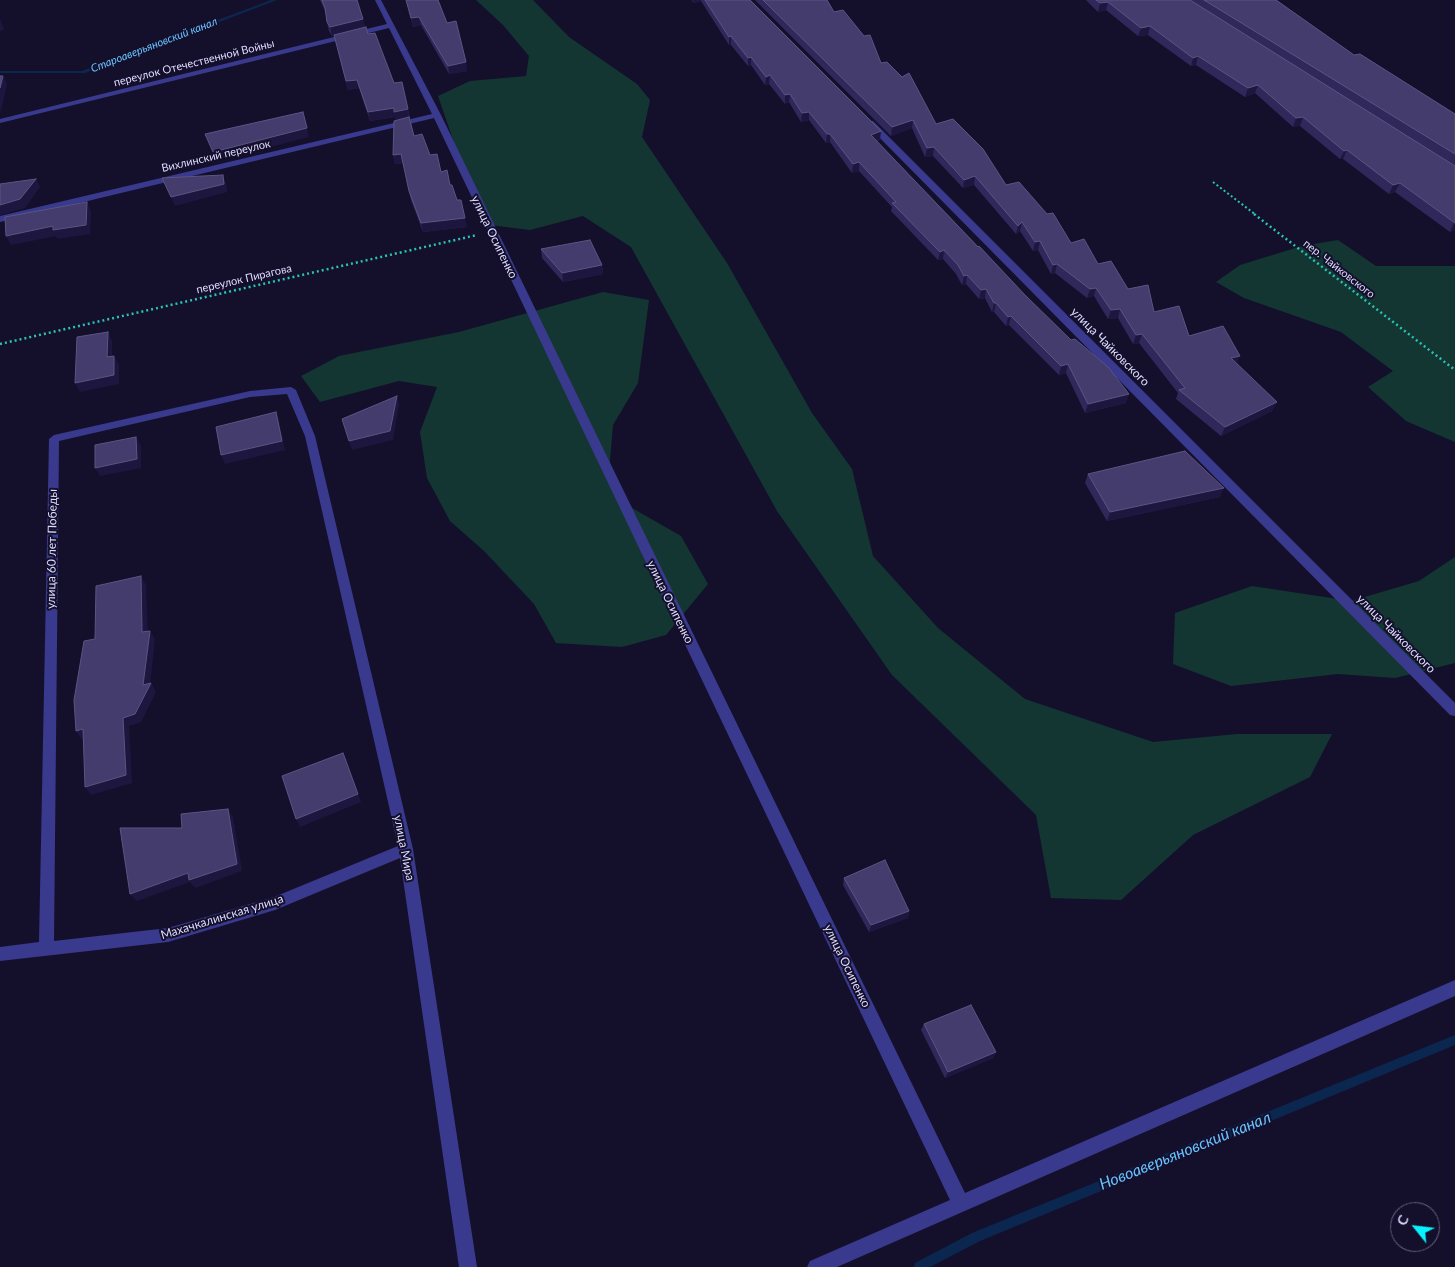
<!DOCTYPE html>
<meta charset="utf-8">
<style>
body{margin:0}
#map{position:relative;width:1455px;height:1267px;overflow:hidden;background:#14102c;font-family:Lato,sans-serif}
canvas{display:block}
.north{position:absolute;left:1390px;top:1202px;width:50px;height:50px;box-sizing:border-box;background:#14102c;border:1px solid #646180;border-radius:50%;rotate:299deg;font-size:14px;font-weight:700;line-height:20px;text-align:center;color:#dddbff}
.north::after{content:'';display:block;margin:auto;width:18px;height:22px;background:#07f2ff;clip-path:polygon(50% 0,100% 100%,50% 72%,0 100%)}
</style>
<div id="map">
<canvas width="1455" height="1267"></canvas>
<div class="north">С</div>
</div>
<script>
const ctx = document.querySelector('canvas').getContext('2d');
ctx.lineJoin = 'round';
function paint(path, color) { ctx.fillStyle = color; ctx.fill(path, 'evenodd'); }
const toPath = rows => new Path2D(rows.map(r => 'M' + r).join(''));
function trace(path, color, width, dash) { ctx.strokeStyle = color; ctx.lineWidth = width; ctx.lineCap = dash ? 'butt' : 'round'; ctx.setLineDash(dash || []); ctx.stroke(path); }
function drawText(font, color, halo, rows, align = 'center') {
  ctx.font = font + ' Lato,sans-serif'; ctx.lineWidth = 4; ctx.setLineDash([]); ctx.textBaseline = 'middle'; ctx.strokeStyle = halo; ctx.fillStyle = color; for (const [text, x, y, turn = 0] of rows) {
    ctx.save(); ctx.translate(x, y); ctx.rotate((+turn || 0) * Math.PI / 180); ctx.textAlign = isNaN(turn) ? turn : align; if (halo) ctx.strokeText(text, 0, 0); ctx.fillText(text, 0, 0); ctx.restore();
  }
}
paint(toPath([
 [476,0,533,0,569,37,637,84,650,100,642,137,727,263,812,413,852,469,873,556,938,628,1025,699,1153,742,1237,734,1332,734,1310,777,1193,835,1121,900,1051,898,1036,815,892,675,777,511,631,247,583,216,530,230,482,224,438,96,470,81,526,76,529,56,503,25],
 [1338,240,1376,266,1455,266,1455,442,1406,421,1368,387,1393,371,1341,332,1244,298,1216,282,1240,265,1302,246],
 [603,292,649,300,638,383,613,425,609,472,632,508,681,536,708,584,666,635,622,647,556,643,534,604,484,551,450,521,427,478,420,432,437,387,399,381,320,402,301,376,339,356,459,332],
 [1455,557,1455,663,1395,678,1338,674,1231,686,1173,664,1175,613,1252,586,1351,601,1419,581]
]), '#133633');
paint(toPath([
 [271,0,277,0,85,73,0,73,0,71,82,71,271,0],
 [1455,1035,1455,1045,980,1241,930,1267,914,1267,915,1263,972,1233,1455,1035]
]), '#0b2750');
trace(toPath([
 [1213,182,1256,215]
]), '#2bc3b3', 2, [2, 2.5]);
trace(toPath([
 [1254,214,1455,370],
 [0,344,477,235]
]), '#2bc3b3', 2.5, [2, 3]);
paint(toPath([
 [375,0,381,0,441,115,965,1193,1455,980,1455,996,837,1267,807,1267,810,1261,950,1200,434,118,0,222,0,216,432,114,389,28,0,123,0,119,387,24,375,0],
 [867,121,873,121,1455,703,1455,716,1450,715,867,125,867,121],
 [291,387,296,390,315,436,413,849,477,1267,459,1267,400,858,275,910,168,942,0,961,0,947,39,942,49,439,54,435,250,391,291,387],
 [287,394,305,436,398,846,274,897,168,928,54,941,59,441,250,397,287,394]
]), '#393a8d');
paint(toPath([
 [320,0,357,0,365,27,394,83,402,82,414,136,430,155,450,185,457,200,467,227,423,232,411,200,403,163,395,164,393,155,396,120,395,117,370,121,359,88,348,90,334,35,332,36,329,31,327,22,326,13],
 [406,0,438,0,447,23,467,71,449,74,421,25,413,27],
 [692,0,750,0,880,140,877,141,1025,295,1126,403,1085,413,1066,373,1059,375,1009,325,1006,326,994,312,992,312,985,298,979,299,966,284,962,285,956,274,943,259,938,260,891,211,892,207,859,171,852,173,830,142,826,143,809,120,801,122,789,102,785,104,769,84,765,85,751,65,748,66,731,45,729,45,701,1,693,3],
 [755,0,827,0,834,12,936,124,1071,243,1098,264,1154,312,1189,336,1237,363,1272,411,1221,436,1176,399,1178,393,1139,343,1133,344,1118,318,1108,319,1094,296,1087,298,1055,273,1051,274,1038,250,1033,251,1020,231,1016,234,974,185,963,188,933,156,925,157,912,128,891,136],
 [1086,0,1276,0,1354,55,1455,114,1455,230,1450,232,1395,192,1389,194,1343,159,1340,159,1300,126,1293,127,1255,93,1245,97,1196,65,1191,66,1148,35,1138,36,1106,10,1098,12],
 [541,249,602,265,603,274,563,282,542,258],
 [1088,474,1220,497,1107,521,1085,483],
 [844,878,909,911,908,918,869,932,843,885],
 [924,1024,996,1052,993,1058,945,1078,921,1030]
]), '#30285a');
paint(toPath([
 [693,0,701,0,701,1,693,3],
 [1108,2,1106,10,1098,12,1100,3],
 [419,17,421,25,413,27,411,18],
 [0,18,4,30,0,31],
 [363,19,365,27,332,36,330,27],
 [1150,26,1148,35,1138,36,1141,28],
 [731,36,731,45,729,45,729,37],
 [1198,56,1196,65,1191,66,1193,58],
 [751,57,751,65,748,66,748,58],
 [466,62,467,71,449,74,448,66],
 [770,75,769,84,765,85,766,77],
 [3,76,7,84,1,111,0,111,0,88],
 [357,80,359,88,348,90,346,81],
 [1258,85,1255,93,1245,97,1248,88],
 [790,94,789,102,785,104,785,95],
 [394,108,408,109,409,117,396,121,395,117,370,121,368,112],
 [303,112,309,137,216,161,213,152],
 [809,112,809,120,801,122,802,113],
 [1303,117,1300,126,1293,127,1296,118],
 [913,120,912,128,891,136,892,127],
 [881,131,880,140,870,143,871,135],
 [827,134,830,134,830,142,826,143],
 [934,147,933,156,925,157,927,148],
 [1347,150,1343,159,1340,159,1344,151],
 [401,154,403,163,395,164,393,155],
 [859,162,859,171,852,173,853,164],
 [223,175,226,184,227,192,175,206,171,197],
 [975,176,974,185,963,188,964,180],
 [36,179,40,187,25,208,0,215,0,205],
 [1400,183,1395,192,1389,194,1393,185],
 [87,202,91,211,90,234,57,239,56,236,11,245,6,236],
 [465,218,467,227,423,232,421,223],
 [1022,222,1020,231,1016,234,1018,226],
 [1454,223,1455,223,1455,230,1450,232],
 [1040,241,1038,250,1033,251,1035,242],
 [944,250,943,259,938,260,940,252],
 [1057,264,1055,273,1051,274,1053,265],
 [602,265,603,274,563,282,562,273],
 [967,275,966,284,962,285,964,276],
 [1096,288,1094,296,1087,298,1090,289],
 [986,289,985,298,979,299,981,290],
 [994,303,996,303,994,312,992,312],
 [1120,309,1118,318,1108,319,1111,310],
 [1011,316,1009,325,1006,326,1008,317],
 [108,332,112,341,112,366,107,357],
 [1142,334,1139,343,1133,344,1136,335],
 [114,356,119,365,119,384,80,392,75,383],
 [1240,356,1236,365,1231,358],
 [1068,364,1066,373,1059,375,1061,366],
 [1129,394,1126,403,1085,413,1088,404],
 [397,396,399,405,393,440,352,450,349,441],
 [1277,402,1272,411,1221,436,1225,427],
 [276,412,279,421,285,450,225,464,221,455],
 [136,437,141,446,141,468,100,476,95,468],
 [1224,488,1220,497,1107,521,1110,512],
 [141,576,146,585,148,641,142,632],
 [150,631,155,639,150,685,151,683,156,692,141,722,129,726,132,783,91,795,85,787,123,718,143,685],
 [83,729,89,738,82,740,76,731],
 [343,753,347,761,361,802,300,827,296,819],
 [228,809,233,817,242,871,195,888,190,882,137,901,130,894,188,873],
 [909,911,908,918,869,932,871,925],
 [996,1052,993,1058,945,1078,948,1072]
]), '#1d1740');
const building = toPath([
 [322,0,357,0,363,19,330,27,327,22,325,8,322,0],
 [406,0,438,0,447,23,456,21,466,62,448,66,419,17,411,18,406,0],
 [705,0,750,0,881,131,871,135,978,247,979,246,1025,295,1071,340,1075,339,1108,367,1129,394,1088,404,1068,364,1061,366,1011,316,1008,317,996,303,994,303,986,289,981,290,967,275,964,276,958,265,944,250,940,252,892,203,896,202,859,162,853,164,830,134,827,134,809,112,802,113,790,94,785,95,770,75,766,77,751,57,748,58,731,36,729,37,705,0],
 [763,0,827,0,834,12,843,10,864,36,870,35,881,63,887,62,902,77,909,73,936,124,953,119,983,149,1006,185,1019,182,1047,214,1053,213,1071,243,1084,239,1098,264,1111,261,1128,289,1148,285,1154,312,1179,306,1189,336,1223,326,1240,356,1231,358,1277,402,1225,427,1179,390,1185,388,1142,334,1136,335,1120,309,1111,310,1096,288,1090,289,1057,264,1053,265,1040,241,1035,242,1022,222,1018,226,975,176,964,180,934,147,927,148,913,120,892,127,763,0],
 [1096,0,1190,0,1455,166,1455,223,1400,183,1393,185,1347,150,1344,151,1303,117,1296,118,1258,85,1248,88,1198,56,1193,58,1150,26,1141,28,1108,2,1100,3,1096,0],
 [1204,0,1276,0,1354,55,1360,54,1455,114,1455,154,1204,0],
 [366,27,368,34,375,33,394,83,402,82,408,109,394,112,394,108,368,112,357,80,346,81,334,35,366,27],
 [0,76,3,76,0,88,0,76],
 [303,112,307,128,213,152,205,134,303,112],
 [409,117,414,136,422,134,430,155,437,154,441,172,447,170,450,185,452,185,457,200,461,200,465,218,421,223,409,191,401,154,393,155,394,121,409,117],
 [223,175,224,184,171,197,162,178,223,175],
 [36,179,20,199,0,205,0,184,36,179],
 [87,202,86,225,53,230,53,226,6,236,5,217,87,202],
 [590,240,602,265,562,273,541,249,590,240],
 [108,332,107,357,114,356,114,375,75,383,77,337,108,332],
 [397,396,390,431,349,441,342,419,397,396],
 [276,412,282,441,221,455,216,427,276,412],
 [136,437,137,459,95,468,95,445,136,437],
 [1185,451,1224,488,1110,512,1088,474,1185,451],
 [141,576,142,632,150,631,143,685,151,683,135,714,123,718,126,775,85,787,83,729,76,731,74,700,84,641,95,639,96,586,141,576],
 [343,753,358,794,296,819,282,776,343,753],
 [228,809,237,864,189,880,188,873,130,894,120,828,182,828,181,814,228,809],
 [885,860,909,911,871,925,844,878,885,860],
 [971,1005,996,1052,948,1072,924,1024,971,1005]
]);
paint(building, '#433c6c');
trace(building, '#5b5583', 1);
drawText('italic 11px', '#69c1ff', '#14102c', [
 ["Староаверьяновский канал",154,45,-21]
]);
drawText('11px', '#dddbff', '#14102c', [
 ["переулок Отечественной Войны",194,63,-14],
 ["Вихлинский переулок",216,156,-13],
 ["пер. Чайковского",1339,269,38],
 ["переулок Пирагова",244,279,-13]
]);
drawText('12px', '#dddbff', '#14102c', [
 ["улица Осипенко",494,237,64],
 ["улица Чайковского",1110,347,45],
 ["улица 60 лет Победы",52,549,-89],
 ["улица Осипенко",670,602,64],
 ["улица Чайковского",1396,634,45],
 ["улица Мира",404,848,79],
 ["Махачкалинская улица",222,917,-17],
 ["улица Осипенко",847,966,64]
]);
drawText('italic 16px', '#69c1ff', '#14102c', [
 ["Новоаверьяновский канал",1185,1151,-22]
]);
</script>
